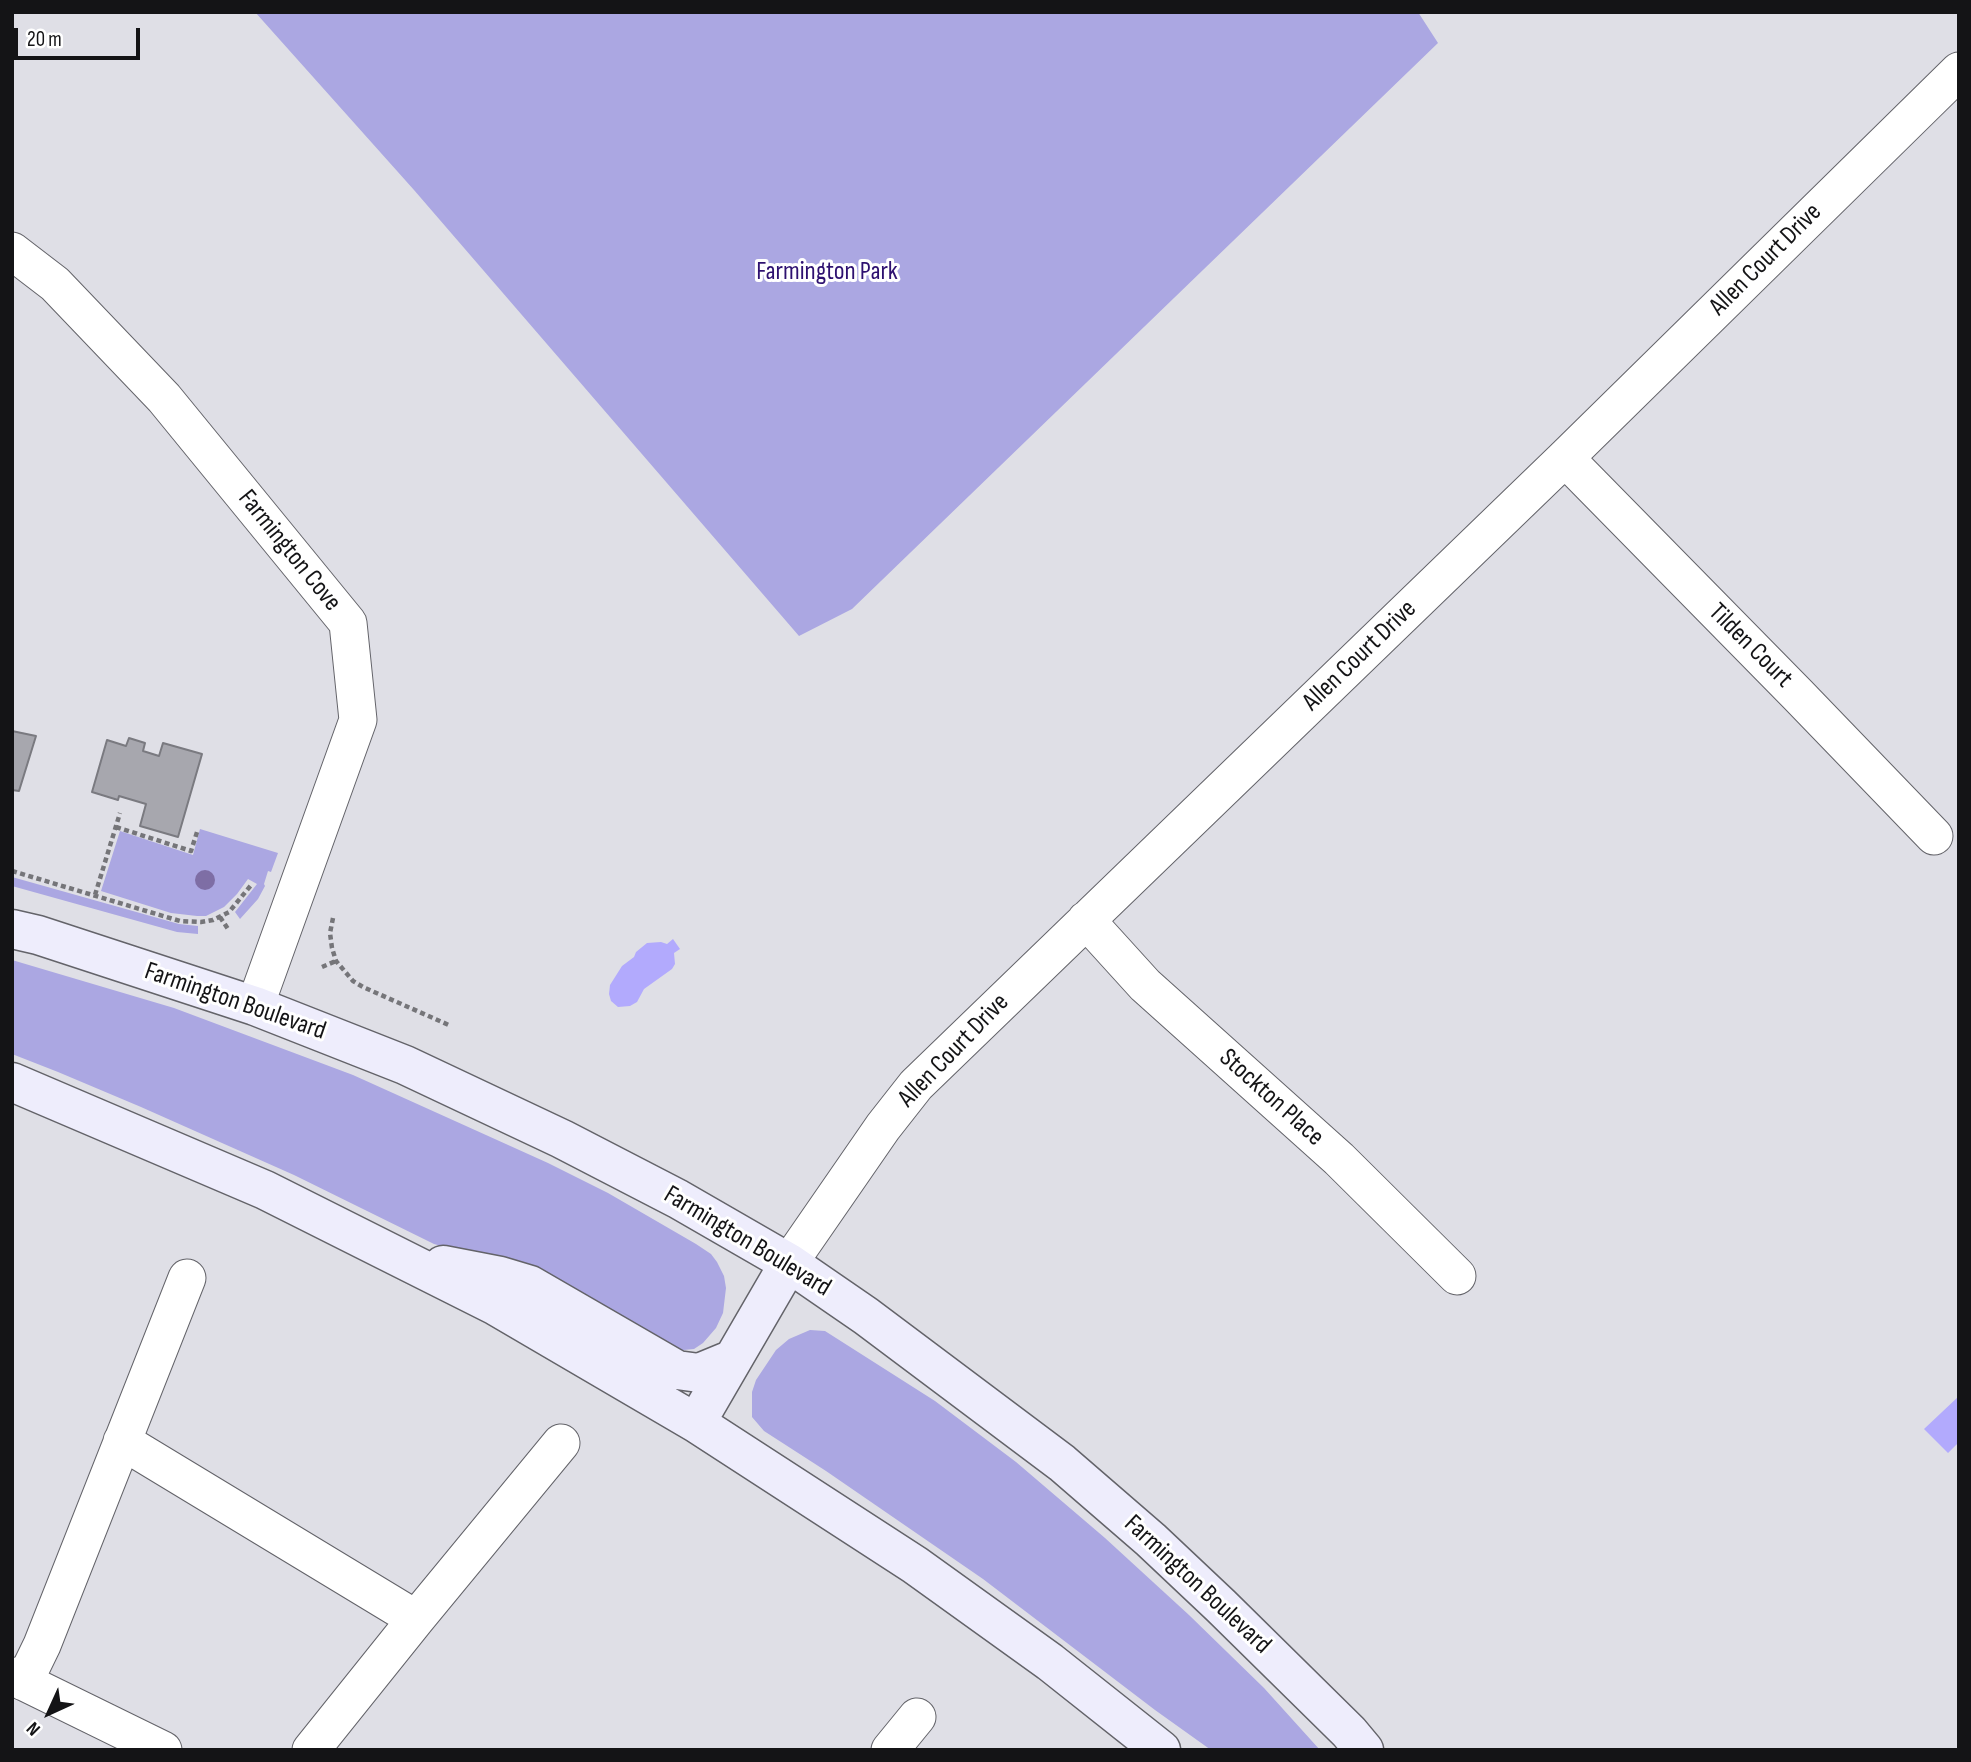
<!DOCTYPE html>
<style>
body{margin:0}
#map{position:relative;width:1971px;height:1762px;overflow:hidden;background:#dfdfe6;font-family:"Sofia Sans Condensed",sans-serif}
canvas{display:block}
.frame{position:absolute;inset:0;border:14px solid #141416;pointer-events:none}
.north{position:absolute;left:14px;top:1678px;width:70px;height:70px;-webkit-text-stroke:5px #fff;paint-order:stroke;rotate:225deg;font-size:19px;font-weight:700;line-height:28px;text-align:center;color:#141416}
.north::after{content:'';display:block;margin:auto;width:24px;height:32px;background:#141416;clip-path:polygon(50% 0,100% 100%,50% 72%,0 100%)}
.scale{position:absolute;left:14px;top:28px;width:126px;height:32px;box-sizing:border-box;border:4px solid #141416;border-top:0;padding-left:9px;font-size:21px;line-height:24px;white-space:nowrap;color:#141416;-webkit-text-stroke:5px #fff;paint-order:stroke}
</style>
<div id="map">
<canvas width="1971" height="1762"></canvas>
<div class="frame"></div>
<div class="north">N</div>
<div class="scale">20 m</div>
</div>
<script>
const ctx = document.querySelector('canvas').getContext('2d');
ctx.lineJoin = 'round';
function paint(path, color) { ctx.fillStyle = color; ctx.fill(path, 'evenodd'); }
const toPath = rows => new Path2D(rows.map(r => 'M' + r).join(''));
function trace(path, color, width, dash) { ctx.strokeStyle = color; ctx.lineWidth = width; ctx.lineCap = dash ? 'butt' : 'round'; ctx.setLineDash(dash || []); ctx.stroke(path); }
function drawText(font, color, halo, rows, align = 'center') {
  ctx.font = font + ' "Sofia Sans Condensed",sans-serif'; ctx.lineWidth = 6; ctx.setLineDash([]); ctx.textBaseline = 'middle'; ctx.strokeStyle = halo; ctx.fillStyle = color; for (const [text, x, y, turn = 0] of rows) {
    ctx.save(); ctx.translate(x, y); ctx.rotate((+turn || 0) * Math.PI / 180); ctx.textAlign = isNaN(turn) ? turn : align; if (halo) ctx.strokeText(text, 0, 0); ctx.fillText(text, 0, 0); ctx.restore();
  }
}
paint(toPath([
 [255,12,1418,12,1438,43,852,609,799,636,414,190],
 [200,829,278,853,271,872,268,871,264,884,265,886,258,899,240,919,235,912,257,884,248,879,237,894,224,907,206,916,197,916,171,913,101,891,120,831,193,855],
 [12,877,179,924,198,926,198,934,177,932,12,886],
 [12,960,174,1008,353,1075,548,1163,608,1193,696,1244,711,1254,717,1262,724,1276,726,1288,723,1313,716,1328,703,1343,694,1349,673,1351,529,1270,434,1244,294,1175,141,1107,58,1072,12,1054],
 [810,1330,825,1331,935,1401,1016,1462,1105,1538,1189,1615,1264,1688,1320,1750,1211,1750,1155,1710,983,1579,826,1471,764,1431,752,1417,752,1392,756,1380,776,1350,789,1339]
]), '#aba7e2');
paint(toPath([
 [673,939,680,949,674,953,675,964,672,969,644,989,637,1002,630,1006,618,1007,611,1001,609,994,610,985,622,966,634,957,636,952,647,943,661,942,667,944],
 [1959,1396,1959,1442,1948,1453,1924,1429]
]), '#b2aafd');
const building = toPath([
 [12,731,36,736,19,791,12,790,12,731],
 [129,738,145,743,143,751,159,756,163,743,202,754,178,837,140,826,146,804,119,796,118,800,92,792,107,740,126,746,129,738]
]);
paint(building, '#a7a7ae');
trace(building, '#7a7a80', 2);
const minor = toPath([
 [12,251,55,284,164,398,348,623,358,720,255,1006],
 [1565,458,1798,695,1934,836],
 [1086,920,1145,985,1339,1159,1457,1276],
 [789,1263,883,1127,916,1085,1565,458,1959,71],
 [122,1441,416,1619],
 [12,1676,163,1750],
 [24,1682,42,1645,187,1278],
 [311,1750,416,1619,561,1443],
 [890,1750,917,1717]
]);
const secondary = toPath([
 [12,929,38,935,255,1006,405,1065,562,1139,678,1199,789,1263,866,1316,1062,1463,1151,1540,1221,1606,1349,1732,1364,1750],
 [12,1082,265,1190,496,1306,696,1423,915,1565,1050,1662,1161,1750],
 [443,1265,500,1276,530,1285,677,1370,699,1373,733,1359],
 [696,1423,789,1263]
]);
trace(minor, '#636369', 39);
trace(secondary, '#636369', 41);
trace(toPath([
 [116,827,191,851,198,829],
 [12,871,180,921,201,922,213,920,229,912,252,884],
 [95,895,120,813],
 [220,917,228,929],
 [333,918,330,933,332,948,336,961,353,981,363,987,451,1026],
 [322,967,336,961]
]), '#757579', 4.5, [5, 3.5]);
trace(minor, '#fff', 37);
trace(secondary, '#eeedfc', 38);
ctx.fillStyle = '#7e6ea5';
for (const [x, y] of [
 [205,880]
]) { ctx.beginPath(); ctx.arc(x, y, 10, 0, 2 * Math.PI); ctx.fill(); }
drawText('26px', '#141416', '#fff', [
 ["Allen Court Drive",1766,260,-45],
 ["Farmington Cove",289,551,51],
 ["Tilden Court",1750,646,45],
 ["Allen Court Drive",1360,656,-44],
 ["Farmington Boulevard",235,1002,19],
 ["Allen Court Drive",954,1051,-46],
 ["Stockton Place",1271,1098,42],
 ["Farmington Boulevard",747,1242,31],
 ["Farmington Boulevard",1197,1585,43]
]);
drawText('26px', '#2e1170', '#fff', [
 ["Farmington Park",827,272]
]);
</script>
